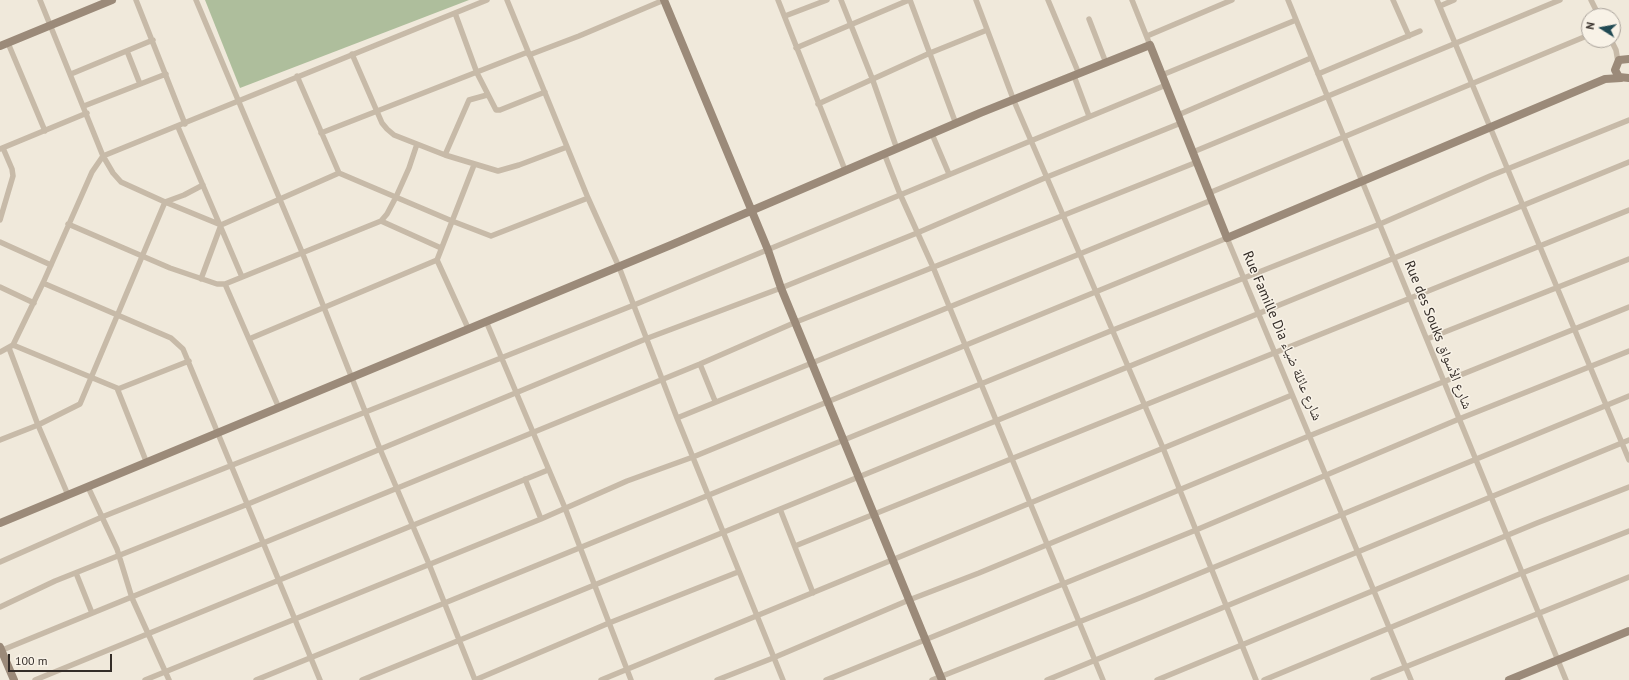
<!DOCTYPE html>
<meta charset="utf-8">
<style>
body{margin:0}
#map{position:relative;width:1629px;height:680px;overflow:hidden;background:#f0e9db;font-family:"PT Sans",sans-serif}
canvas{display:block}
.north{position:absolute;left:1581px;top:8px;width:40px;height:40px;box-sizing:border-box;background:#f8f2e7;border:1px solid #aaa39b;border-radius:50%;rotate:281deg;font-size:11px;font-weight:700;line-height:16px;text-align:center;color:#342d28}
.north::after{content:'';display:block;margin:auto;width:14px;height:18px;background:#204953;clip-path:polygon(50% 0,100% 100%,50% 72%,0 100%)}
.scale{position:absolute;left:8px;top:654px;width:104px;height:18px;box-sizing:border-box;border:2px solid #342d28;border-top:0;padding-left:5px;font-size:12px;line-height:14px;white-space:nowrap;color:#342d28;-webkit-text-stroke:3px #f8f2e7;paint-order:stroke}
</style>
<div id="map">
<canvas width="1629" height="680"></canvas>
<div class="north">N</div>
<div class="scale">100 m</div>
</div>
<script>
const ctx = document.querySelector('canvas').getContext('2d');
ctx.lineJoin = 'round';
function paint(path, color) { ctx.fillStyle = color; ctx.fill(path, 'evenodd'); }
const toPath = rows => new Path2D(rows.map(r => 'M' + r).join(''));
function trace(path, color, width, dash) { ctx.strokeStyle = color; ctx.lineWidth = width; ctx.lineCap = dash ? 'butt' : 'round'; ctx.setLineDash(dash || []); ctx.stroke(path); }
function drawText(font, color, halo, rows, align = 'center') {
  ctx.font = font + ' "PT Sans","Noto Naskh Arabic",sans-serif'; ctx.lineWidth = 3; ctx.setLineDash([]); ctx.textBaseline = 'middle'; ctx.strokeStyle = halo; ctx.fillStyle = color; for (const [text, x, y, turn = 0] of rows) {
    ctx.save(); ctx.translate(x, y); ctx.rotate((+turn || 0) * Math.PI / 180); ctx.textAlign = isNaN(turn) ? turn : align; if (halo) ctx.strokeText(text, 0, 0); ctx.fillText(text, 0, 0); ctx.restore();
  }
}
paint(toPath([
 [205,0,469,0,240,88]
]), '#aebe9c');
trace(toPath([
 [40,0,103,156,113,173,121,182,165,202,221,225,339,173],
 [136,0,185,124],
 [196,0,302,252,380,449,429,564,475,680],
 [507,0,588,198,619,267,677,418,783,680],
 [778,0,845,170],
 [841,0,872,78,897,149],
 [910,0,956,124],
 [976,0,1014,101,1163,448,1256,680],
 [1048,0,1079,74],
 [1132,0,1150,45],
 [1288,0,1566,680],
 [1393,0,1409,36],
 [1437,0,1629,460],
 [1591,0,1599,16],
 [1440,6,1454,0],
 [455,13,477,73,496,110,500,110,545,92],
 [785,16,827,0],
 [1089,19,1106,63],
 [1147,36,1232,0],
 [1611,40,1616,50,1618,62],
 [8,43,45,131],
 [796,48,909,0],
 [127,51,140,84],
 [352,54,382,123,387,129,394,135,445,155,498,171,519,165,567,147],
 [529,55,579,36,664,0],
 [71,74,153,40],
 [1318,74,1420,31],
 [1162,75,1296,20],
 [297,76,339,173,452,221,491,236,588,198],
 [1074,76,1089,116],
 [818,104,930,53,987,30],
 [84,106,166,74],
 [1178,115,1311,58],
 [178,127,242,277],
 [321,133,528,52],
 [932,134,949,174],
 [0,149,87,113],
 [1193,152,1560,0],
 [884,153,900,194,933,267,1103,680],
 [445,155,469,100,487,95],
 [1209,193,1589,35],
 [0,220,13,176,12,169,3,148],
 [381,221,441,248],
 [68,224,170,268,217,284,225,284,381,221,387,214,396,197,409,168,417,144],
 [0,242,51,265],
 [201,279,221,225],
 [43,283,171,338,183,349,320,680],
 [225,284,279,408],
 [0,287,34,303],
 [486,321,565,508,631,680],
 [468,328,437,260,474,165],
 [249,339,437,260],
 [1427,339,1629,259],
 [13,345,117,388,146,461],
 [9,348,38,425,68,495],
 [0,352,13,345,43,283,92,172,103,156,487,0],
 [700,364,715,401],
 [118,389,189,361],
 [677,418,1212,200],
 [0,440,38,425,80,404,165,202,184,195,203,185],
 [525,479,541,519],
 [88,487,117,549,132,598,169,680],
 [780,509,813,593],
 [795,546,1629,210],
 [0,562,102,517,634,305,1166,85],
 [76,573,92,613],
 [0,607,55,581,248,504,648,338,781,288,917,233,1047,177,1181,123],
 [0,651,700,364,796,322,1197,162],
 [35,680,548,470],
 [145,680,541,519,627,481,693,457,1227,238,1411,680],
 [256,680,1113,330,1380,224,1490,176,1629,120],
 [362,680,1629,162],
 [475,680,609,623,738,572],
 [601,680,1292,395],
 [717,680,773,658,909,600,979,573,1309,436,1629,307],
 [826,680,1196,530,1459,419,1629,351],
 [932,680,1142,597,1629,396],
 [1047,680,1629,440],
 [1157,680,1537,523,1629,487],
 [1264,680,1522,573,1629,531],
 [1373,680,1629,577]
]), '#c7baa8', 5.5);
trace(toPath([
 [664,0,768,250,781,288,942,680],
 [0,46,112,0],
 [1629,59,1619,60,1615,70,1619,77,1629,78],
 [0,523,671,245,980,113,1150,45,1227,238,1605,79,1621,78],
 [0,647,14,680],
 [1509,680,1629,631]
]), '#9b8a79', 8);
drawText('14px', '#342d28', '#f8f2e7', [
 ["Rue des Souks شارع الأسواق",1438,335,68],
 ["Rue Famille Dia شارع عائلة ضياء",1282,336,67]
]);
</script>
